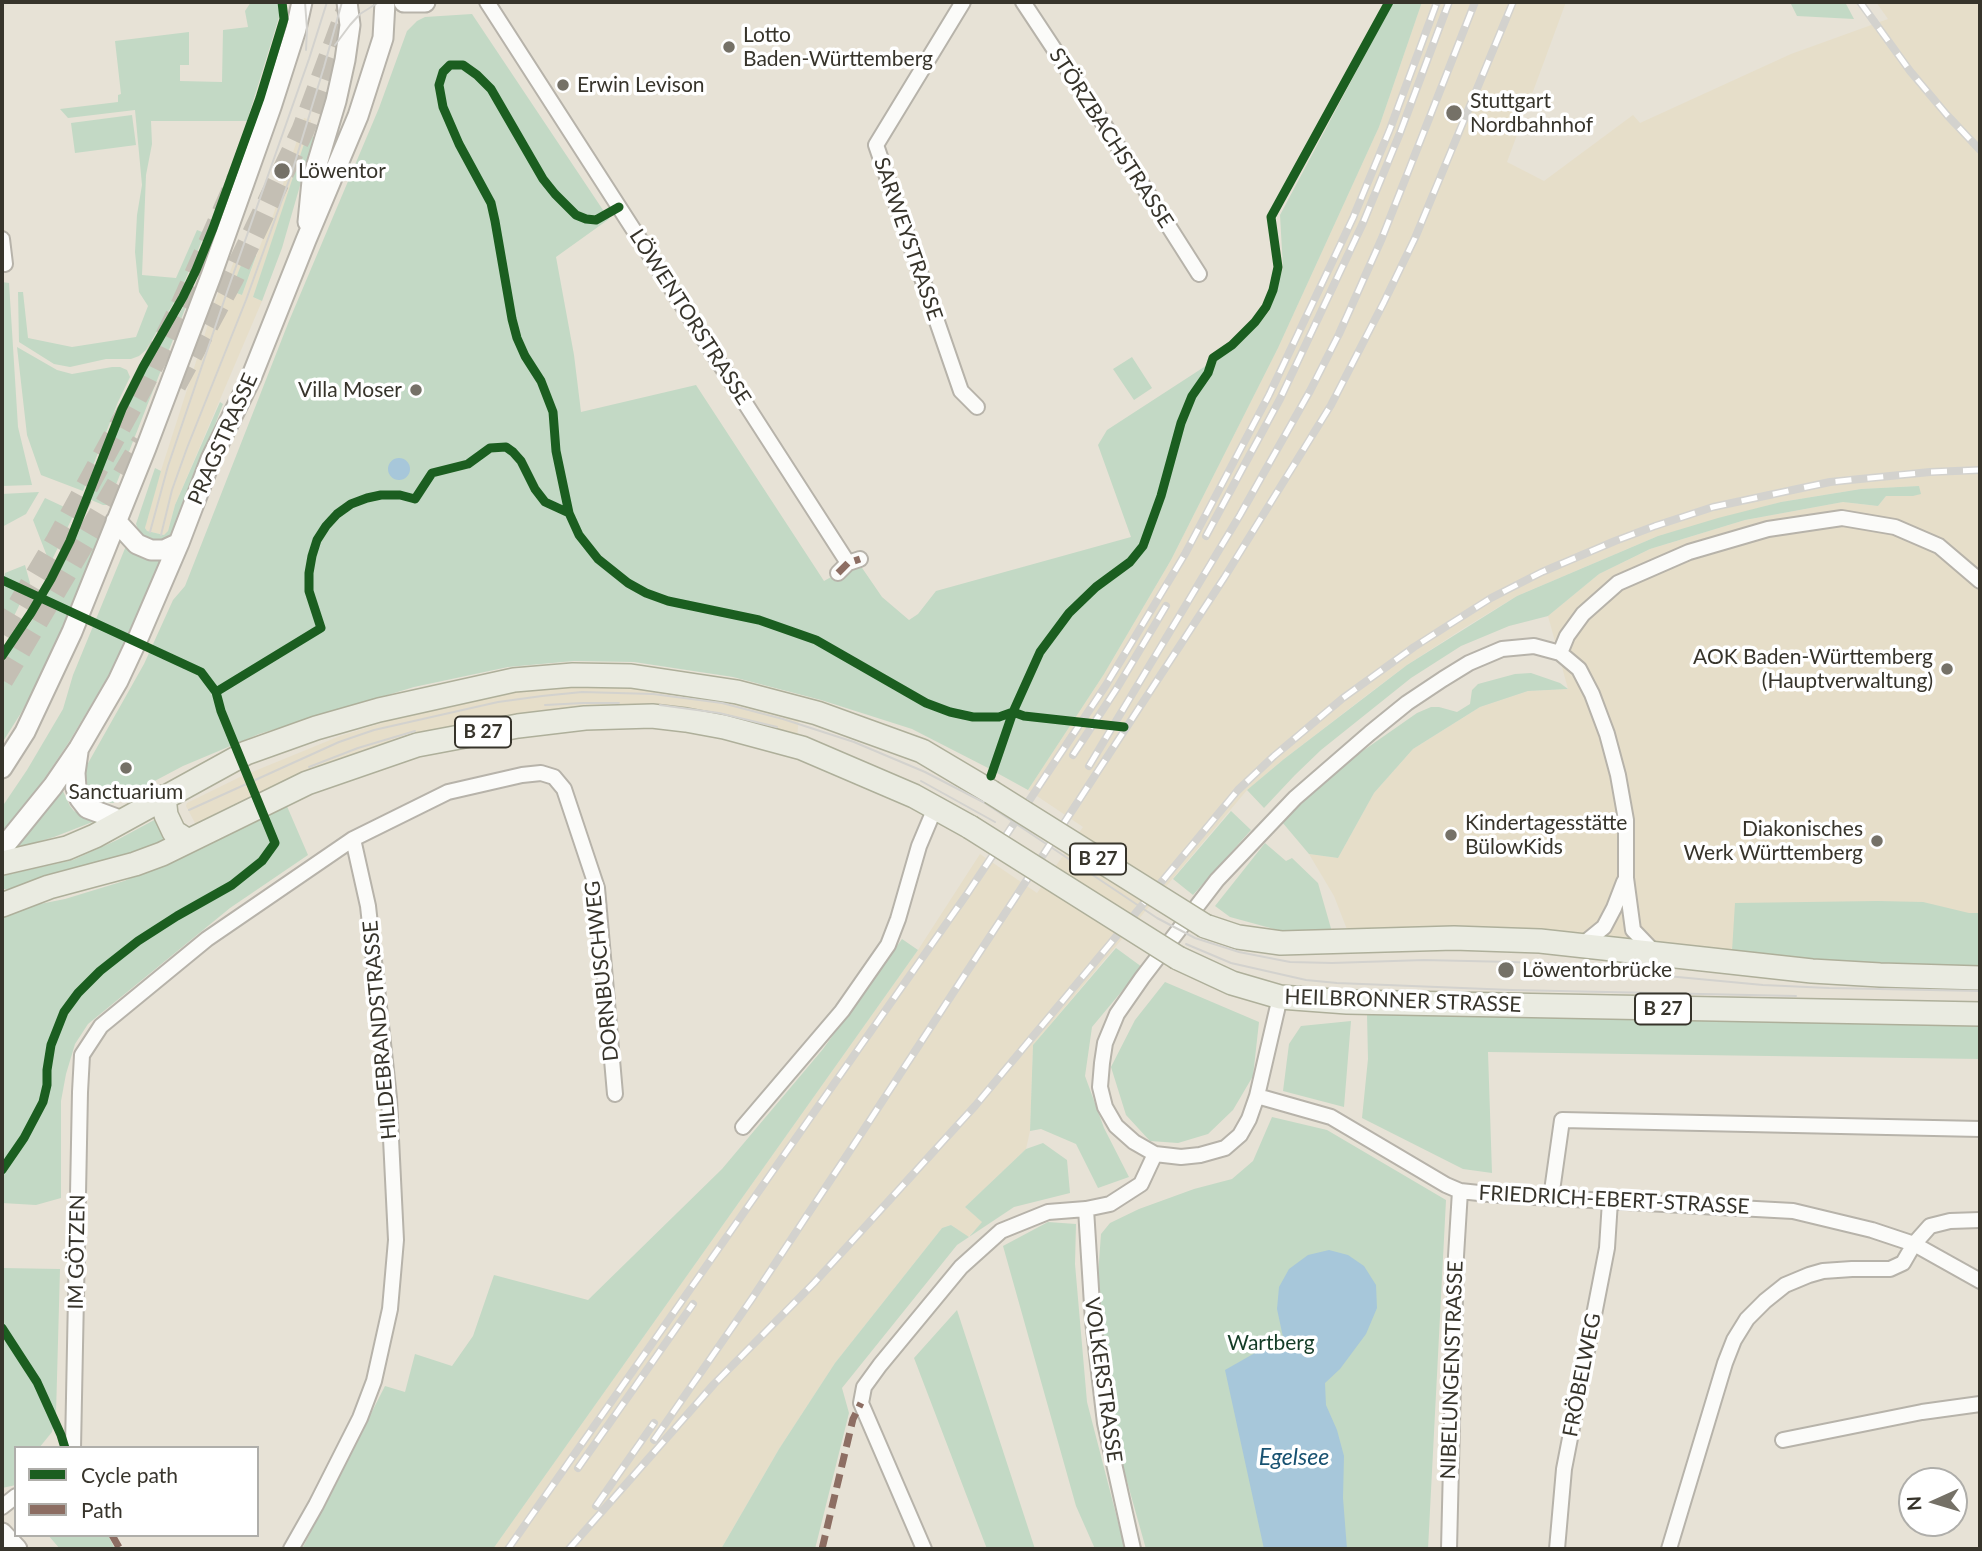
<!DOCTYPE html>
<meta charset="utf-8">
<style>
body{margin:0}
#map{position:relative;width:1982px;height:1551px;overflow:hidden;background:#e7e2d6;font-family:Lato,sans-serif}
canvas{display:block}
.frame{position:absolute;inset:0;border:4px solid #37342b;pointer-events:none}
.legend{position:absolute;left:14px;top:1446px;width:245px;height:91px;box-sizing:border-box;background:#fff;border:2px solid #afaeaa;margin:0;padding:9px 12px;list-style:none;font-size:21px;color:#37342b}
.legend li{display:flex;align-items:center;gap:14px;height:35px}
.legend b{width:35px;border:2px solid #afaeaa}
.north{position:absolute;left:1898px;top:1467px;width:70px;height:70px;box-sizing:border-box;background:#fff;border:2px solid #afaeaa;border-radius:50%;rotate:266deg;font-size:19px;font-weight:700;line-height:28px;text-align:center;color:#37342b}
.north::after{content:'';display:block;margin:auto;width:24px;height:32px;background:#757167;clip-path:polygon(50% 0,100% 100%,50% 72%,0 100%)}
</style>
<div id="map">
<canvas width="1982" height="1551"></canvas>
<div class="frame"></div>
<ul class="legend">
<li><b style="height:9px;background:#1b5e20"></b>Cycle path</li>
<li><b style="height:9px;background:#8d6e63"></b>Path</li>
</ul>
<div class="north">N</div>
</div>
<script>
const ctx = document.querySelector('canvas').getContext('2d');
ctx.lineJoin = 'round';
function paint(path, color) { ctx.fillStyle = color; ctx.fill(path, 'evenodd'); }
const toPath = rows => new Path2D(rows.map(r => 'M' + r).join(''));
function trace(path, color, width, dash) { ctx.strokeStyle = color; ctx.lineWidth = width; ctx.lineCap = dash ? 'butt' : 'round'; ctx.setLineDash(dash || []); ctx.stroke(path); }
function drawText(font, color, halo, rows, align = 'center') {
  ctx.font = font + ' Lato,sans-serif'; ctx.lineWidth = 7; ctx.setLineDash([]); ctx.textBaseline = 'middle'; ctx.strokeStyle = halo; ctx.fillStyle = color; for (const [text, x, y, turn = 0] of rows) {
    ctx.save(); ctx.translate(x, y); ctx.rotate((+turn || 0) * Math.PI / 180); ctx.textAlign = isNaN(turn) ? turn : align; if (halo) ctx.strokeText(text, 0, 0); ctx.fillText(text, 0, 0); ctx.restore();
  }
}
paint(toPath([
 [1422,2,1566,2,1507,162,1544,181,1633,115,1640,123,1791,54,1888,19,1876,2,1980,2,1980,969,1873,966,1732,951,1348,932,1334,896,1309,854,1338,858,1374,793,1413,749,1480,707,1528,691,1568,689,1548,616,1599,574,1650,549,1745,520,1843,502,1878,506,1886,496,1913,496,1920,493,1919,486,1861,489,1781,502,1658,536,1517,596,1464,628,1407,665,1367,695,1284,759,1247,790,1033,1045,1030,1131,1026,1149,965,1207,983,1222,968,1237,951,1225,942,1228,835,1363,779,1449,721,1549,493,1549,918,950,980,854,1037,893,1083,827,1028,790,1104,674,1171,560,1278,348,1379,127],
 [304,118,311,120,307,135,253,297,262,301,175,505,167,534,164,535,147,531,145,528,156,486,220,287,224,288,238,250,246,252,231,291,242,295,269,222,271,222],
 [577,683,677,689,799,716,797,738,526,714,481,720,377,747,332,762,241,801,197,823,195,823,186,806,187,803,240,777,340,736,401,717,486,697]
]), '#e6dec9');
paint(toPath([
 [251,2,278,2,280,14,247,121,151,121,152,144,146,175,142,275,176,278,197,230,205,233,181,290,146,350,139,356,131,359,106,359,70,367,54,364,19,342,18,292,23,292,28,338,72,347,136,337,148,306,139,292,135,252,137,215,142,185,135,110,68,118,60,109,118,102,118,95,121,94,115,41,189,32,189,65,180,65,180,81,222,82,223,30,248,27,245,11],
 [1396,2,1422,2,1379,127,1278,348,1171,560,1104,674,1028,790,988,768,912,729,821,700,733,677,634,662,574,661,508,667,414,687,259,734,183,766,113,803,95,801,85,792,84,775,87,765,144,664,173,600,185,586,289,321,379,108,407,31,417,21,425,17,472,14,609,219,556,257,574,355,581,412,696,385,824,581,858,562,882,597,909,620,918,614,936,591,1131,537,1098,445,1107,430,1238,345,1259,324,1270,310,1283,268,1280,215,1391,6],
 [1790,2,1845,2,1854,19,1797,16],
 [132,115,136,145,75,153,71,123],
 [307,135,314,137,282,248,262,301,253,297],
 [246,252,256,256,242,295,231,291],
 [2,282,9,283,18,427,32,485,2,486],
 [185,304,187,304,108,505,103,505,89,499,117,424,131,395],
 [17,347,57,370,72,374,112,367,120,367,127,370,130,377,118,402,83,491,41,475,27,435],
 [1132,357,1152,388,1134,400,1113,369],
 [220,402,223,404,172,536,168,540,154,542,140,535,136,524,155,468,161,471,145,528,147,531,164,535,168,531,175,505],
 [1919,486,1921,494,1913,496,1886,496,1878,506,1843,502,1745,520,1650,549,1599,574,1548,616,1509,626,1461,646,1411,678,1321,750,1295,775,1264,808,1247,790,1284,759,1407,665,1517,596,1658,536,1718,518,1781,502,1861,489],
 [39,492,26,514,2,527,2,494],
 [45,498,75,512,50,564,33,520],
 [86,517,102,526,96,545,50,657,21,713,2,743,2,662,31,622,54,583],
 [126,546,140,556,160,560,160,562,139,615,110,673,69,742,40,785,2,834,2,807,27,770,63,709,73,675],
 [25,565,30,583,14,616,4,617,2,611,2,588,5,573],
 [1531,673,1560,683,1568,689,1528,691,1480,707,1413,749,1374,793,1338,858,1309,854,1282,822,1344,764,1417,713,1431,707,1439,707,1457,712,1470,704,1472,690,1478,684,1515,674],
 [62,789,70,806,74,811,95,821,54,837,23,846,19,845],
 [286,804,308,855,230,908,88,1024,75,1044,66,1074,61,1101,61,1198,36,1205,2,1203,2,917,25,907,65,899,124,881,167,863],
 [1231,811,1251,830,1193,895,1173,879],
 [156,819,166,837,166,840,142,852,28,882,11,889,2,889,2,876,73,860,117,840],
 [1265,843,1286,861,1292,858,1318,883,1332,932,1285,932,1230,917,1215,906],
 [1878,901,1923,902,1969,913,1980,913,1980,969,1873,966,1732,951,1735,903],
 [902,939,918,950,493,1549,302,1549,385,1386,405,1392,415,1354,452,1366,473,1336,494,1275,588,1300,722,1169,823,1049],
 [1116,948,1142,967,1092,1027,1085,1076,1104,1128,1129,1177,1098,1188,1076,1144,1041,1129,1030,1131,1033,1045],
 [1165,982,1259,1022,1253,1076,1233,1110,1208,1134,1178,1143,1150,1141,1126,1115,1111,1067,1135,1020],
 [1367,1014,1980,1026,1980,1059,1488,1052,1492,1173,1463,1169,1362,1118,1368,1059],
 [1351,1021,1344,1107,1283,1091,1289,1044,1301,1026],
 [1272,1117,1327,1130,1446,1200,1428,1549,1146,1549,1116,1442,1103,1359,1097,1289,1101,1234,1110,1223,1139,1209,1194,1189,1232,1179,1253,1161],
 [1043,1143,1067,1160,1070,1193,1014,1207,957,1245,842,1388,849,1413,815,1549,721,1549,779,1449,835,1363,942,1228,951,1225,969,1237,982,1222,965,1207,1026,1149],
 [1048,1222,1076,1224,1075,1264,1087,1402,1125,1549,1095,1549,1076,1506,1003,1246],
 [2,1268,60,1269,56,1414,52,1432,39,1448,16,1448,16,1485,2,1488],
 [957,1310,1035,1549,987,1549,914,1358],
 [48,1535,108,1535,115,1549,60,1549]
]), '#c3d9c5');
paint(toPath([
 '388 469a11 11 0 1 1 22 0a11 11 0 1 1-22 0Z',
 [1329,1250,1348,1255,1364,1266,1376,1285,1377,1308,1366,1334,1340,1369,1325,1383,1326,1405,1337,1430,1344,1456,1343,1498,1347,1549,1264,1549,1225,1370,1283,1337,1277,1309,1279,1287,1289,1269,1308,1255]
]), '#a7c7da');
trace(toPath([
 [175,385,232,279,303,130,349,6],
 [2,634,57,541,141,388,183,303,238,179],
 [2,680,143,442]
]), '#c4bfb4', 23, [23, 11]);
const street = toPath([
 [487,2,848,563],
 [963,2,876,145,961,391,977,407],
 [1023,2,1103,123,1199,274],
 [2,239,5,264],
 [838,573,848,563,860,559],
 [1560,653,1567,636,1583,614,1618,583,1689,552,1768,529,1842,518,1895,527,1939,546,1980,581],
 [1582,945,1604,927,1614,908,1624,882],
 [1280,997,1257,1096,1249,1119,1240,1135,1225,1148,1200,1155,1181,1157,1155,1154,1134,1142,1116,1126,1105,1107,1100,1087,1102,1063,1105,1043,1117,1014,1142,978,1217,880,1295,798,1370,733,1407,703,1443,679,1469,663,1502,649,1534,646,1560,653,1579,669,1592,694,1607,734,1618,775,1626,820,1626,878,1633,930,1655,953],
 [1257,1096,1331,1117,1446,1185,1460,1191,1498,1195,1793,1211,1872,1230,1914,1244,1980,1281],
 [743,1127,842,1011,888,945,898,919,919,846,935,808],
 [1551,1198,1562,1120,1980,1129],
 [1086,1209,1093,1321,1105,1423,1133,1549],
 [1783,1440,1922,1412,1980,1404],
 [73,1448,80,1092,82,1055,101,1026,207,939,353,839,448,792,522,775,541,773,554,777,564,789,597,888,615,1094],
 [2,1507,16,1496],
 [291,1549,316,1505,360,1418,374,1381,390,1309,396,1240,389,1098,368,906,353,839],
 [924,1549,861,1403,864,1387,880,1365,961,1267,1001,1231,1048,1212,1086,1209,1110,1204,1141,1184,1155,1154],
 [1449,1549,1456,1256,1460,1191],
 [1557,1549,1564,1469,1607,1248,1610,1201],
 [1669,1549,1725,1363,1734,1340,1747,1319,1765,1301,1785,1285,1809,1275,1823,1271,1852,1269,1890,1269,1903,1263,1914,1244,1930,1226,1950,1221,1980,1220]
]);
const secondary = toPath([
 [404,2,425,2],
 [308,222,312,181,336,101,345,60,350,25,347,2],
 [116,521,137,544,151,550,164,550,179,543],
 [78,752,75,773,76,788,80,799,87,808,122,821],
 [2,768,25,732,72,632,146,448,211,276,271,107,296,29,302,2],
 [2,849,53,786,79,748,118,681,139,636,179,543,211,459,251,378,306,240,358,116,383,38,385,2],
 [2,1533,17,1549]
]);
const primary = toPath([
 [164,797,166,815,174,832,188,841],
 [2,863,67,848,95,836,246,753,316,728,379,710,514,680,573,675,631,676,737,692,817,713,922,751,991,792],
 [2,905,49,887,135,864,162,854,307,783,417,745,518,726,585,718,652,716,686,720,724,727,802,748,914,796,970,827],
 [1205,926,1238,937,1281,943,1454,938,1540,941,1812,971,1880,975,1980,978],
 [1178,958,1232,983,1280,997,1347,1002,1980,1014]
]);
trace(street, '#b7b3aa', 18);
trace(secondary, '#b7b3aa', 23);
trace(primary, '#aeaf9a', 26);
trace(street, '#fbfbf9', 14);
trace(secondary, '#fbfbf9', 19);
trace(primary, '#eaebe1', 23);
trace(toPath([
 [305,2,307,29,306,50],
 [335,45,350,25,360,14,379,2],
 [150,532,168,466,227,292,309,59,327,2],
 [161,535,172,490,187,448,246,300,292,172,324,67,342,2],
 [545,705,583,703,619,703],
 [660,705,719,713,777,727],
 [309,767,358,748,415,731],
 [921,781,995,822],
 [189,810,339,742,374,730,498,702,542,696,582,692,653,694,722,703,783,719,854,742,925,772,985,803,1157,918,1195,938,1239,952,1290,962,1332,963,1424,960,1512,962,1583,965,1667,976,1763,985,1829,988,1980,991],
 [1186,944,1231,963,1306,980,1337,983,1512,990,1796,996]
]), '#d3d2ce', 2);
const rail = toPath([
 [1860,2,1910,71,1947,115,1980,150],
 [1206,536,1280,399,1363,223,1400,133,1449,2],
 [1073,755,1117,688,1166,606],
 [1089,766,1240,515,1310,391,1339,334,1382,238,1475,2],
 [654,1440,751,1300,855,1143,1224,578,1331,405,1384,302,1415,238,1513,2],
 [578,1468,693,1304],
 [596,1506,654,1423],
 [508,1549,967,894,1106,685,1185,554,1269,395,1353,218,1390,129,1437,2],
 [569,1549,714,1384,814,1283,975,1106,1238,790,1274,756,1343,698,1414,647,1491,598,1542,572,1615,541,1655,526,1713,507,1830,482,1930,472,1980,470]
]);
trace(rail, '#d3d2ce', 8);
trace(rail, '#fff', 5, [16]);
const primaryBridge = toPath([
 [991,792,1205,926],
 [970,827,1178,958]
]);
trace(primaryBridge, '#aeaf9a', 26, []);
trace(primaryBridge, '#eaebe1', 23);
trace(toPath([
 [838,573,848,563,860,559],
 [112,1535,120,1549],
 [822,1549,853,1419,861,1403]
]), '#8d6e63', 7, [14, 7]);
trace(toPath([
 [619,207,596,220,586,219,576,215,555,194,543,179,491,89,477,75,463,65,450,65,443,72,439,85,443,107,459,144,491,203,495,221,512,319,517,338,525,356,541,381,553,412,556,451,569,513,579,535,598,559,628,583,646,593,668,601,759,620,816,640,926,703,950,712,973,717,999,717,1013,712],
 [2,580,201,672,216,692,221,711,275,843,262,861,232,885,177,916,138,941,100,971,78,993,64,1012,51,1045,47,1070,47,1085,43,1102,24,1138,2,1170],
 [2,656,31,613,51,579,70,541,122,409,143,367,183,297,196,270,213,228,260,98,284,19,282,2],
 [216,692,321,628,309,591,309,573,312,556,317,540,326,526,337,514,351,504,367,498,381,495,400,495,415,499,432,473,468,464,490,448,506,447,513,452,521,461,535,489,545,502,569,513],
 [1013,712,1024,716,1124,727],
 [991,776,1013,712,1040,652,1069,613,1096,587,1130,562,1143,546,1161,496,1181,423,1192,396,1208,373,1213,358,1232,345,1255,322,1266,307,1273,290,1278,267,1271,217,1389,2],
 [2,1328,37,1382,61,1435,65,1448]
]), '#1b5e20', 9);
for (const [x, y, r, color] of [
 [729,47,7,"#757167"],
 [563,85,7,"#757167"],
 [1454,113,9,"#757167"],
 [282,171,9,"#757167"],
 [416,390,7,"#757167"],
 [1947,669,7,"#757167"],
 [126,768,7,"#757167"],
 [1451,835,7,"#757167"],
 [1877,841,7,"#757167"],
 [1506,970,9,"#757167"]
]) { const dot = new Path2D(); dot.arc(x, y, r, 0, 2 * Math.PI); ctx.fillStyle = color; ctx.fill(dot); trace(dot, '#fff', 2.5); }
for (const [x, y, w] of [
 [483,732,56],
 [1098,859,56],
 [1663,1009,56]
]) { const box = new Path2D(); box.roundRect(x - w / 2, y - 15.5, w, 31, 5); ctx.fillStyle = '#fff'; ctx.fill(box); trace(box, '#37342b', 2); }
drawText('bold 19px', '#37342b', null, [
 ["B 27",483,732],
 ["B 27",1098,859],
 ["B 27",1663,1009]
]);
drawText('21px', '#37342b', '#fff', [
 ["Lotto",743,35],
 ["Baden-Württemberg",743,59],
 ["Erwin Levison",577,85],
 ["Stuttgart",1470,101],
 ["Nordbahnhof",1470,125],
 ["Löwentor",298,171],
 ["Villa Moser",402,390,"right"],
 ["AOK Baden-Württemberg",1933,657,"right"],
 ["(Hauptverwaltung)",1933,681,"right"],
 ["Sanctuarium",126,792,"center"],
 ["Kindertagesstätte",1465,823],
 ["BülowKids",1465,847],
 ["Diakonisches",1863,829,"right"],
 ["Werk Württemberg",1863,853,"right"],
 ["Löwentorbrücke",1522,970]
], 'left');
drawText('21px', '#37342b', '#fff', [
 ["STÖRZBACHSTRASSE",1111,138,57],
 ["SARWEYSTRASSE",908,239,71],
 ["LÖWENTORSTRASSE",690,317,57],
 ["PRAGSTRASSE",223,439,-66],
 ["DORNBUSCHWEG",602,971,-96],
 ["HEILBRONNER STRASSE",1403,1001,2],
 ["HILDEBRANDSTRASSE",380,1030,-95],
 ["FRIEDRICH-EBERT-STRASSE",1614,1200,3],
 ["IM GÖTZEN",77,1252,-89],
 ["NIBELUNGENSTRASSE",1452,1370,-88],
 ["FRÖBELWEG",1582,1375,-79],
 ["VOLKERSTRASSE",1103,1380,82]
]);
drawText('21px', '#143c27', '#fff', [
 ["Wartberg",1271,1343]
]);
drawText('italic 23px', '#185271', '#fff', [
 ["Egelsee",1294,1458]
]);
</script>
